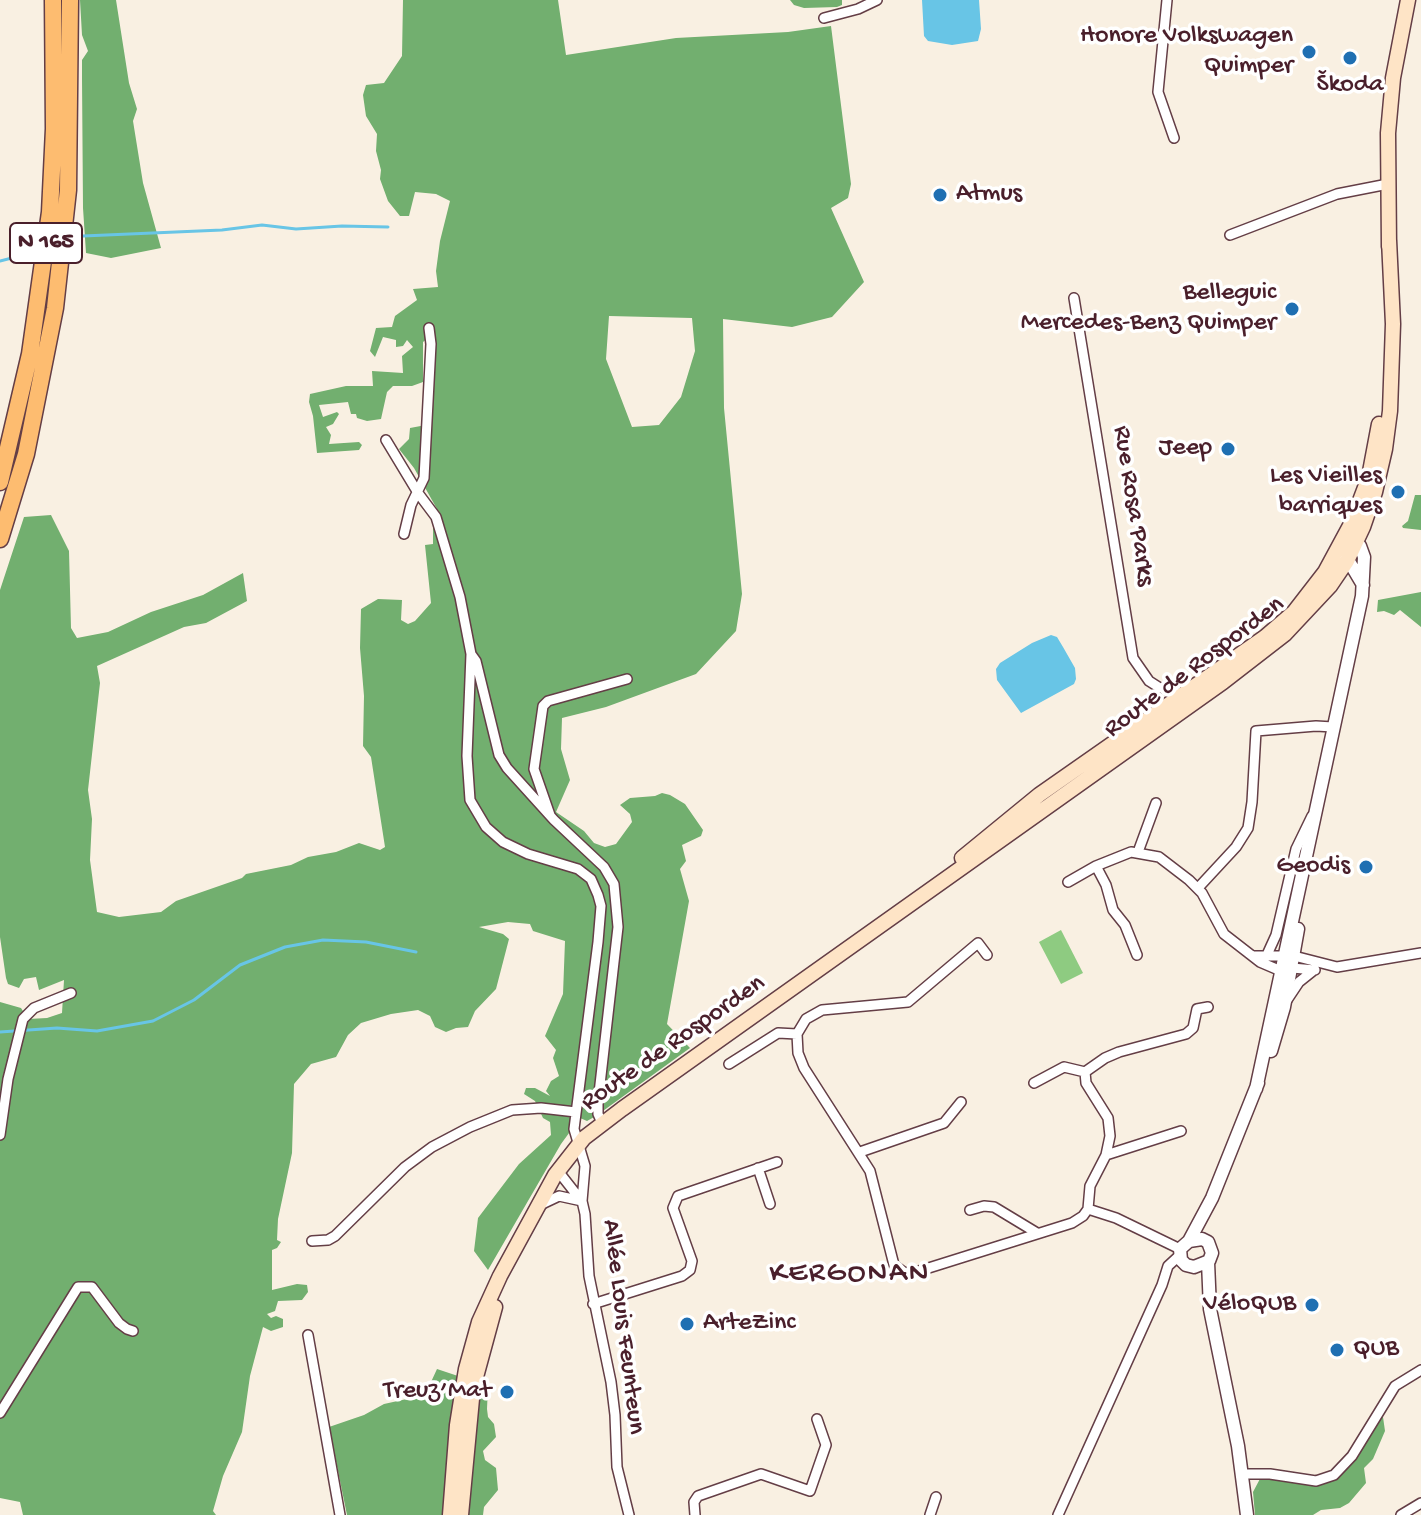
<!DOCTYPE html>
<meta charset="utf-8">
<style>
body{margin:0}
canvas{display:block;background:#f9f0e2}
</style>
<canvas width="1421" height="1515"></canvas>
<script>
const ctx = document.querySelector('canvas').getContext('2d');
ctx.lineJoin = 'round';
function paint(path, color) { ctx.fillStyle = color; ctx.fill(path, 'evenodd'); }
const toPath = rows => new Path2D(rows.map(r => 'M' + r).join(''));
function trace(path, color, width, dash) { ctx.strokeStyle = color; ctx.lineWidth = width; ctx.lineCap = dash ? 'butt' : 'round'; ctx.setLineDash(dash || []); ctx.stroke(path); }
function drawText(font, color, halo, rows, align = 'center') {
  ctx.font = font + ' "Gochi Hand",sans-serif'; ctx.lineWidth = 7; ctx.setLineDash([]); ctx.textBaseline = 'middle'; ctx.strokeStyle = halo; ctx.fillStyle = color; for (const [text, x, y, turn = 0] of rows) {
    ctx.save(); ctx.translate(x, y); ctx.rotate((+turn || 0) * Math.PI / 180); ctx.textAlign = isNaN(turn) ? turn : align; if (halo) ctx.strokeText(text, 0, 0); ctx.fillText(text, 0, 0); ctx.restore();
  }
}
paint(toPath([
 [1061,930,1083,973,1061,984,1039,942]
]), '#8ecb81');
paint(toPath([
 [80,0,116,0,129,83,137,109,133,121,143,183,161,248,111,258,86,253,83,208,82,78,82,60,88,51,82,35],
 [403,0,558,0,566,55,676,38,788,32,831,26,851,184,848,198,831,208,864,282,832,317,792,327,723,319,724,408,742,594,736,631,696,674,606,707,562,718,561,749,570,780,556,812,584,831,594,843,605,847,616,844,632,822,630,814,620,805,630,798,655,796,662,793,670,795,685,804,703,830,701,836,682,845,686,861,680,869,689,901,667,1024,690,1048,596,1116,587,1121,580,1118,561,1144,488,1270,474,1251,478,1218,519,1164,551,1135,550,1122,543,1118,535,1101,524,1094,526,1088,535,1088,550,1096,546,1091,551,1081,559,1076,553,1058,556,1050,545,1036,563,994,565,941,533,931,530,924,508,922,479,927,503,934,509,939,496,989,475,1011,468,1027,456,1028,446,1032,435,1027,430,1016,418,1010,391,1014,361,1023,348,1035,336,1057,311,1064,294,1084,292,1153,278,1219,277,1240,281,1242,277,1248,272,1250,272,1290,297,1284,307,1285,308,1292,302,1300,278,1301,275,1311,267,1314,271,1318,276,1316,283,1319,283,1327,271,1331,263,1327,250,1376,242,1432,223,1476,213,1511,216,1515,23,1515,20,1502,0,1498,0,1002,21,1008,28,1019,47,1018,62,1013,64,980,39,990,36,977,24,979,19,988,8,984,6,978,0,937,0,590,24,517,51,515,69,551,71,628,77,638,108,632,151,612,203,595,243,573,247,601,206,623,184,627,97,666,100,683,88,790,92,819,90,860,97,912,119,917,161,912,176,901,242,878,246,874,291,865,308,857,336,852,359,843,380,850,385,847,371,757,363,746,364,696,360,648,361,609,378,599,402,600,401,620,408,624,415,621,431,603,425,545,433,544,433,518,437,509,414,468,399,449,409,439,410,428,426,425,433,334,423,342,423,382,412,386,393,386,387,392,381,419,367,421,357,418,356,414,351,414,348,402,319,405,323,417,337,412,339,414,333,424,326,427,331,435,329,444,359,442,362,445,359,450,317,453,313,416,309,402,310,394,346,386,373,386,372,371,403,373,402,356,413,347,407,340,403,346,396,347,396,340,383,337,375,357,370,351,376,328,392,327,395,316,417,300,413,289,438,287,436,271,440,241,450,201,436,194,415,192,409,216,400,216,388,201,380,179,381,170,376,151,377,134,366,116,363,95,366,85,384,83,402,56],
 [609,316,692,318,695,351,681,397,659,425,632,427,606,359],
 [790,0,842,0,842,5,837,7,804,8,794,5],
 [1415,495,1421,495,1421,530,1403,528,1402,526,1408,521],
 [1421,592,1421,627,1400,610,1394,615,1384,611,1377,612,1378,600],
 [437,1369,488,1386,487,1409,488,1417,494,1424,496,1437,483,1451,485,1460,496,1468,498,1490,484,1507,483,1515,347,1515,329,1427,364,1415,384,1404,425,1395],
 [1383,1417,1385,1431,1373,1459,1364,1468,1366,1483,1349,1503,1340,1508,1321,1510,1313,1515,1255,1515,1253,1492,1262,1475,1310,1484,1324,1484,1331,1481,1377,1418]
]), '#72af6f');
paint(toPath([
 [922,0,979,0,981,29,978,41,952,45,928,41,924,36],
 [1051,635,1057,637,1063,647,1075,668,1076,679,1074,684,1021,713,997,680,996,669,1000,663,1032,643]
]), '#68c5e6');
trace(toPath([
 [69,241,83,236,222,230,262,225,296,229,342,226,388,227],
 [0,261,39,251],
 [0,1032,57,1028,97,1031,153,1021,194,1000,240,965,285,947,323,940,366,942,416,952]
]), '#68c5e6', 3);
const minor = toPath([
 [1167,0,1158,92,1174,138],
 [824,18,858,9,877,0],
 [1230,235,1337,194,1388,184],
 [1074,298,1133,658,1149,681,1160,688,1183,694],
 [386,440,418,493,436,517,460,597,471,654,467,756,470,800,486,827,503,842,528,854,578,869,591,879,598,895,601,906,598,942,574,1129,585,1166,582,1201,585,1214,589,1276,611,1382,615,1415,617,1467,629,1515],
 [404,534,411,505,424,478,431,344,429,328],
 [471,654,476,661,499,755,507,768,554,820,604,867,614,884,618,927,598,1102,598,1114,602,1123],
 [550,815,534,769,543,706,548,701,627,679],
 [1138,852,1156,803],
 [1068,882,1096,866],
 [1198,888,1236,847,1248,828,1252,802,1256,731,1316,726,1333,727],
 [987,955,978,943,908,1002,822,1010,806,1019,797,1034,798,1053,804,1068,870,1171,894,1265,905,1273,919,1271,1072,1223,1083,1216,1088,1209,1116,1218,1180,1249],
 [1137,955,1125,925,1113,910,1106,885,1096,866,1131,852,1159,857,1189,880,1202,893,1224,934,1260,962,1281,971,1292,968,1315,970],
 [1254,956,1294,956,1337,967,1421,953],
 [1266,957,1276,935,1296,849,1312,816],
 [1287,1000,1299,982,1314,970],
 [729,1064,778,1033,797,1034],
 [1034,1083,1064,1067,1085,1072],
 [0,1135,8,1079,23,1019,34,1008,71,993],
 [860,1152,944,1123,961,1102],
 [1106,1155,1181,1131],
 [758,1168,770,1204],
 [558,1171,580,1199],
 [540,1205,559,1196,582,1201],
 [1088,1209,1090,1186,1106,1155,1110,1136,1108,1118,1086,1083,1085,1072,1105,1058,1119,1052,1186,1034,1193,1028,1197,1009,1208,1007],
 [970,1210,984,1206,994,1207,1037,1233],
 [312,1241,328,1240,335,1236,405,1167,432,1147,470,1127,512,1110,541,1108,576,1112],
 [593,1304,682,1276,690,1270,692,1261,673,1208,678,1196,777,1162],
 [308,1335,340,1515],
 [0,1413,78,1287,92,1287,119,1323,127,1329,133,1331],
 [1243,1474,1270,1474,1316,1481,1334,1475,1352,1456,1395,1386,1421,1370],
 [695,1515,694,1502,698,1496,761,1474,810,1491,826,1445,817,1419],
 [930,1515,936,1497],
 [1058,1515,1162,1285,1168,1266,1180,1255],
 [1401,1515,1421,1503]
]);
const tertiary = toPath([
 [1344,553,1363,585],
 [1271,1051,1284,1007,1298,929],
 [1256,1089,1362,596,1364,557,1360,546,1357,542,1350,544],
 [1189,1241,1202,1239,1208,1242,1212,1253,1209,1261,1194,1267,1186,1265,1181,1260,1180,1249,1189,1241,1212,1198,1258,1083],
 [1208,1262,1210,1309,1238,1446,1247,1515]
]);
const secondary = toPath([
 [1389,247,1388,133,1393,78,1408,0],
 [962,858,1039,795,1265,637,1294,612,1325,572,1352,522,1369,477,1379,424],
 [450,1515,457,1425,466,1369,479,1322,500,1276,555,1175,584,1138,622,1109,1223,682,1285,634,1330,586,1347,561,1363,527,1375,492,1385,449,1390,411,1393,324,1389,240],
 [461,1515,473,1388,495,1307]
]);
const trunk = toPath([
 [0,482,30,354,50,212,54,129,53,0],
 [0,539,26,454,55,308,68,190,70,0]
]);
trace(minor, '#643e46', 12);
trace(tertiary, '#643e46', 15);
trace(secondary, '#643e46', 17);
trace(trunk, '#643e46', 19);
trace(minor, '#fff', 9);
trace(tertiary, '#fff', 12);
trace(secondary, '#fee4c6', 14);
trace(trunk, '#fdbc70', 16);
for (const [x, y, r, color] of [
 [1309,52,8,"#1f6fb2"],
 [1350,58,8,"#1f6fb2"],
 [940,195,8,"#1f6fb2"],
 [1292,309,8,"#1f6fb2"],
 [1228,449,8,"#1f6fb2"],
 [1398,492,8,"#1f6fb2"],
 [1366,867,8,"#1f6fb2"],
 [1312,1305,8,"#1f6fb2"],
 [687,1324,8,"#1f6fb2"],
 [1337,1350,8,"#1f6fb2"],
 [507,1392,8,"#1f6fb2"]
]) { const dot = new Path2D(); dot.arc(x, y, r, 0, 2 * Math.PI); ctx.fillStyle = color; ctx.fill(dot); trace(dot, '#fff', 3); }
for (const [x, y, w] of [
 [46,243,72]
]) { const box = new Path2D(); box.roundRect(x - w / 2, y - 20, w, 40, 6); ctx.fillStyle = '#fff'; ctx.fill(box); trace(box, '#4a1f2b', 2); }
drawText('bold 24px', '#4a1f2b', null, [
 ["N 165",46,243]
]);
drawText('26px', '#4a1f2b', '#fff', [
 ["Honore Volkswagen",1293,37],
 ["Quimper",1293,67],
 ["Škoda",1350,86,"center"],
 ["Atmus",956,195,"left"],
 ["Belleguic",1276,294],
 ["Mercedes-Benz Quimper",1276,324],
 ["Jeep",1212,449],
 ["Les Vieilles",1382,477],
 ["barriques",1382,507],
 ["Geodis",1350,867],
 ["VéloQUB",1296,1305],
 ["ArteZinc",703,1324,"left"],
 ["QUB",1353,1350,"left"],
 ["Treuz’Mat",491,1392]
], 'right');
drawText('26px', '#4a1f2b', '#fff', [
 ["Rue Rosa Parks",1132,506,81],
 ["Route de Rosporden",1195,668,-37],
 ["Route de Rosporden",674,1044,-35],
 ["Allée Louis Feunteun",622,1327,83]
]);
ctx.letterSpacing = '2px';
drawText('30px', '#4a1f2b', '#fff', [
 ["KERGONAN",850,1275]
]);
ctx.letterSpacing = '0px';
</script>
